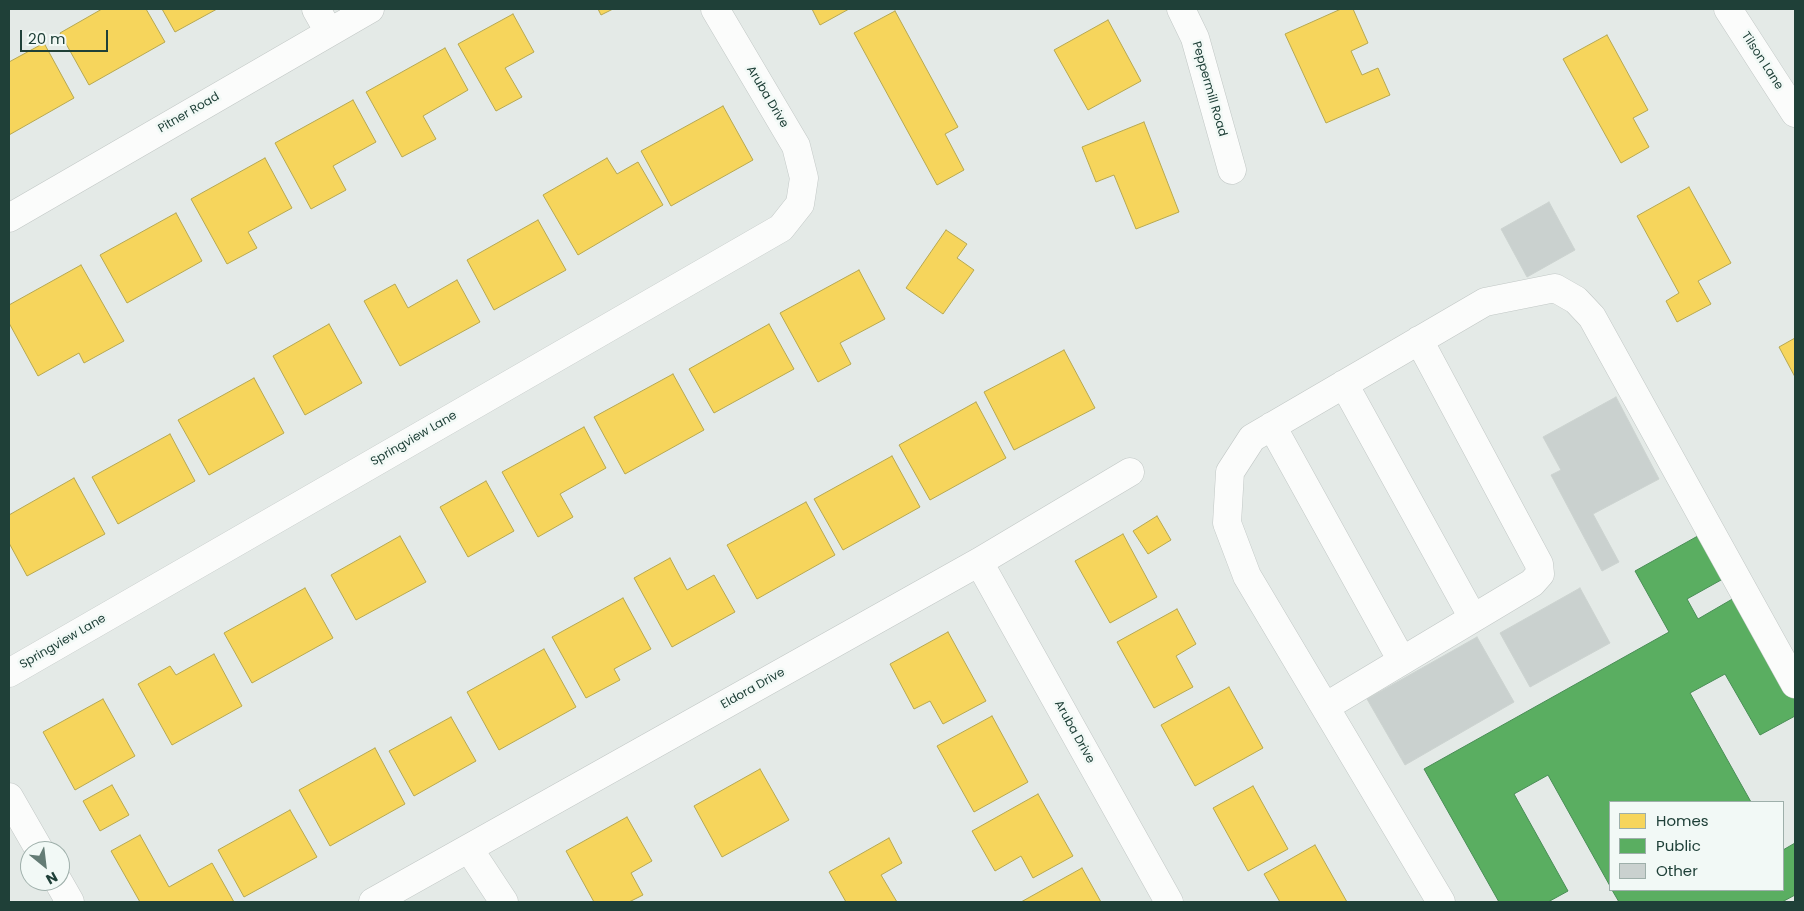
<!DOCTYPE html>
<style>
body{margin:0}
#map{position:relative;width:1804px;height:911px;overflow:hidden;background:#e4eae7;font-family:Poppins,sans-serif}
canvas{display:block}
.frame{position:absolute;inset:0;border:10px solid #1f4038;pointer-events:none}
.legend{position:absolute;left:1609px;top:801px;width:175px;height:90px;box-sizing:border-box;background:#f2f9f6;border:1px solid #9eafaa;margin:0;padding:6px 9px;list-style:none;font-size:15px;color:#1f4038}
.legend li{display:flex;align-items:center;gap:10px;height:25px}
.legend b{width:25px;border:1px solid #9eafaa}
.north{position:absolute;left:20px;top:841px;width:50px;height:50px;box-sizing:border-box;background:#f2f9f6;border:1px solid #9eafaa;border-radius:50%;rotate:151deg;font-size:14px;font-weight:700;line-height:20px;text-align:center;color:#1f4038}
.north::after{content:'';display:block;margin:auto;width:18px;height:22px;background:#647c75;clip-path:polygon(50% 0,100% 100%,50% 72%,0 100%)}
.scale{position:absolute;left:20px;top:30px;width:88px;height:22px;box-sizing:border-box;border:2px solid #1f4038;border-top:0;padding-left:6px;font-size:15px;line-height:18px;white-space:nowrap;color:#1f4038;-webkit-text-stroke:4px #f2f9f6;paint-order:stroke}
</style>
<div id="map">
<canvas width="1804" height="911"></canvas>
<div class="frame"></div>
<ul class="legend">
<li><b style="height:14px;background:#f6d55c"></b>Homes</li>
<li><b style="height:14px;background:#5aae61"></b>Public</li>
<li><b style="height:14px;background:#cad1cf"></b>Other</li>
</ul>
<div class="north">N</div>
<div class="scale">20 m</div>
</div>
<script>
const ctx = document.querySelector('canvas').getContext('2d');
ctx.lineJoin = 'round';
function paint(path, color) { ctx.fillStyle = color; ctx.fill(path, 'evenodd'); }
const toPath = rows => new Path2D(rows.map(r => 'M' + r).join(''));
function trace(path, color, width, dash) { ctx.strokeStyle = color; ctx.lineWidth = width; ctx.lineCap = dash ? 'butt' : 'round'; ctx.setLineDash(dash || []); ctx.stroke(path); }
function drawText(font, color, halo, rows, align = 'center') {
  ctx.font = font + ' Poppins,sans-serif'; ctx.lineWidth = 5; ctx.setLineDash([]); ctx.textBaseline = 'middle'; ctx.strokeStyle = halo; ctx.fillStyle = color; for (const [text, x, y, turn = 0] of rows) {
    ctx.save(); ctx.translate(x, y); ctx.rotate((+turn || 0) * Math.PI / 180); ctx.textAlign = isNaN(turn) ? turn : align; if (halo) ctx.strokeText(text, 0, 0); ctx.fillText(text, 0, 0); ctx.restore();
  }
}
const homes = toPath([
 [102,9,146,9,165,42,89,85,60,33,102,9],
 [162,9,217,9,175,32,162,9],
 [598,9,613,9,601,15,598,9],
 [812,9,849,9,820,25,812,9],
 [1341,9,1353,9,1368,43,1351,51,1362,75,1378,68,1390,95,1326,123,1285,34,1341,9],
 [895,11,958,127,945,134,964,170,937,185,854,33,895,11],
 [513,14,534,52,505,68,522,97,496,111,458,44,513,14],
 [1108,20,1141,81,1088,110,1054,50,1108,20],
 [1607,35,1648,110,1633,118,1649,147,1621,163,1563,59,1607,35],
 [44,43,74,98,9,135,9,62,44,43],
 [445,48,468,90,423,116,436,139,402,157,366,92,445,48],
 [353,100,376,142,333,166,346,190,311,209,275,143,353,100],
 [723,106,753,160,671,206,641,151,723,106],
 [1144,122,1179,212,1136,229,1114,175,1096,182,1082,147,1144,122],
 [265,158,292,208,248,232,257,248,227,264,191,199,265,158],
 [607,158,617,174,638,162,663,205,578,255,543,195,607,158],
 [1689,187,1731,263,1698,281,1711,304,1677,322,1666,301,1679,293,1637,216,1689,187],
 [176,213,202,261,127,303,100,255,176,213],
 [538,220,566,270,494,310,467,260,538,220],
 [946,230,967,244,957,258,974,270,943,314,906,288,946,230],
 [81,265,124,341,84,363,79,353,38,376,9,323,9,305,81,265],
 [859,270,885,319,840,343,851,364,818,382,780,313,859,270],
 [457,280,480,322,400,366,364,301,395,284,408,308,457,280],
 [329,324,362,383,305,415,273,356,329,324],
 [769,324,794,369,714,413,689,369,769,324],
 [1795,338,1795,377,1779,347,1795,338],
 [1064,350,1095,408,1014,450,984,392,1064,350],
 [673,374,704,430,625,474,594,417,673,374],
 [254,378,284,433,209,475,178,420,254,378],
 [976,402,1006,458,930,500,899,445,976,402],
 [584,427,606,468,560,494,573,517,538,537,502,472,584,427],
 [170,434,195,481,118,524,92,477,170,434],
 [892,456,920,507,843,550,814,499,892,456],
 [74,478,105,534,27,576,9,543,9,515,74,478],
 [486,481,514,531,468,557,440,507,486,481],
 [806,502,835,555,757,599,727,545,806,502],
 [1157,516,1171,540,1148,554,1133,531,1157,516],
 [1123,534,1157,597,1110,623,1075,561,1123,534],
 [400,536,426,582,356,620,331,575,400,536],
 [670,558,687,590,714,575,735,612,672,647,634,578,670,558],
 [305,588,333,638,252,683,224,633,305,588],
 [623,598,651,649,614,669,620,680,586,698,552,637,623,598],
 [1177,609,1196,644,1176,656,1193,687,1154,708,1117,642,1177,609],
 [948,632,986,701,943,724,930,701,914,709,890,664,948,632],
 [544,649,576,707,499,750,467,692,544,649],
 [214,654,242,706,172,745,138,684,170,666,176,675,214,654],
 [1229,687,1263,748,1195,786,1161,725,1229,687],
 [103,699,135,756,75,790,43,732,103,699],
 [992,716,1028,782,974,812,937,746,992,716],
 [451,717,476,761,414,796,389,751,451,717],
 [375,748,405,804,330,846,299,790,375,748],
 [760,769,789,820,722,857,694,806,760,769],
 [112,785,129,815,100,831,83,801,112,785],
 [1253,786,1288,849,1248,871,1213,808,1253,786],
 [1038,794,1073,856,1033,878,1021,856,995,871,972,831,1038,794],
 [290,810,317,857,244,897,218,850,290,810],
 [627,817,652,861,631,873,643,895,629,902,594,902,566,851,627,817],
 [140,835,169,887,212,863,234,902,140,902,111,851,140,835],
 [889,838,902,863,881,875,897,902,846,902,829,872,889,838],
 [1315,845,1347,902,1280,902,1264,874,1315,845],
 [1082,868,1101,902,1021,902,1082,868]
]);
paint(homes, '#f6d55c');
trace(homes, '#b6a851', 1);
const public = toPath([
 [1705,532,1730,575,1687,599,1698,619,1741,594,1795,692,1795,716,1760,735,1725,674,1690,693,1751,802,1610,802,1610,886,1548,775,1514,794,1568,891,1548,902,1499,902,1424,769,1669,632,1635,571,1705,532],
 [1795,843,1795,895,1782,902,1619,902,1612,890,1783,890,1783,850,1795,843]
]);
paint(public, '#5aae61');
trace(public, '#488d55', 1);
const building = toPath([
 [1549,202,1575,250,1527,277,1501,229,1549,202],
 [1616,397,1659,479,1593,514,1619,562,1602,571,1551,475,1561,470,1543,437,1616,397],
 [1580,588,1610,643,1530,687,1500,633,1580,588],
 [1477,637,1514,702,1405,765,1367,699,1477,637]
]);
paint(building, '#cad1cf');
trace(building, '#ccd3d0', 1);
const minor = toPath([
 [316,9,329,32],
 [1181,9,1195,38,1232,170],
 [1728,9,1795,113],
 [9,218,370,9],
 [1344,384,1473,618],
 [1272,426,1402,661],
 [979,562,1169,902],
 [9,673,781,228,800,204,804,178,796,146,715,9],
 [1325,707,1532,583,1540,574,1539,564,1419,340],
 [9,797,40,851],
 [469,849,504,902],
 [58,881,70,902],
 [373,902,979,562,1130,472],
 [1441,902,1247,576,1227,523,1230,472,1252,438,1485,302,1555,288,1576,300,1592,317,1795,684]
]);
trace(minor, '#c1c7c5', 29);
trace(minor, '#fbfcfb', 28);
drawText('12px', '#1f4038', '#f2f9f6', [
 ["Tilson Lane",1762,61,57],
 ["Peppermill Road",1209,89,74],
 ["Aruba Drive",767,97,59],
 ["Pitner Road",189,113,-30],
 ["Springview Lane",414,439,-30],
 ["Springview Lane",63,642,-30],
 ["Eldora Drive",753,689,-29],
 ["Aruba Drive",1074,732,61]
]);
</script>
